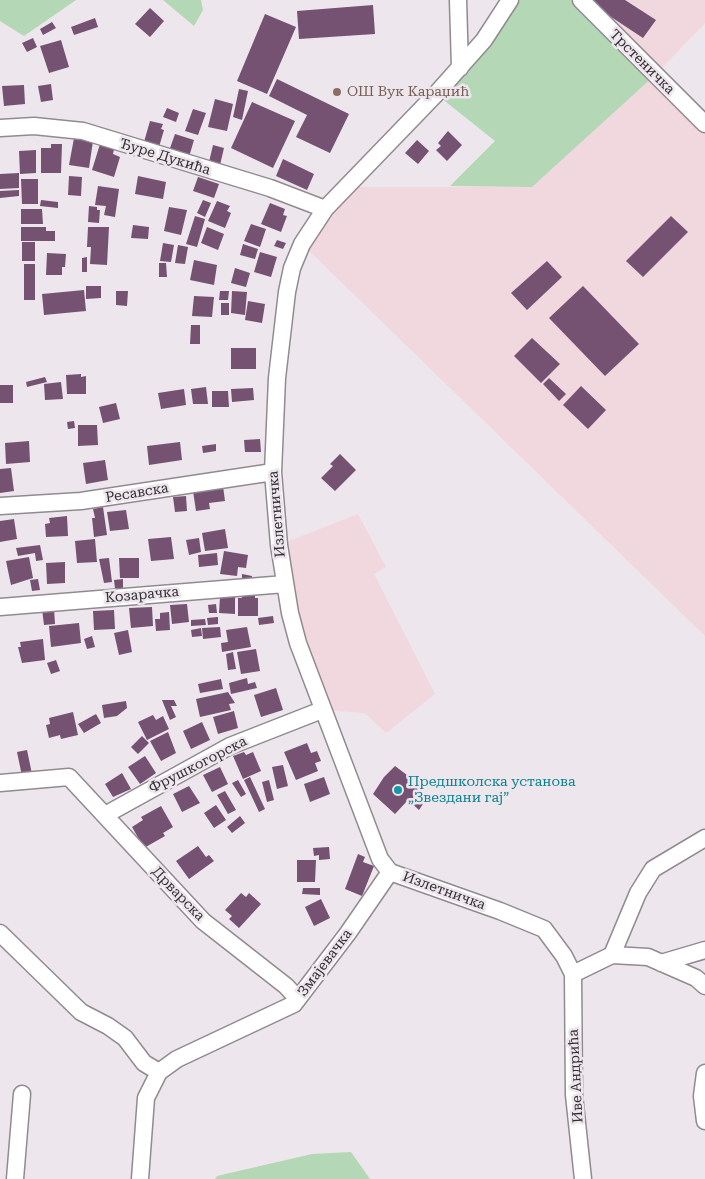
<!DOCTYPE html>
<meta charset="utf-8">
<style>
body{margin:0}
canvas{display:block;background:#ede6ec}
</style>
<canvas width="705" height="1179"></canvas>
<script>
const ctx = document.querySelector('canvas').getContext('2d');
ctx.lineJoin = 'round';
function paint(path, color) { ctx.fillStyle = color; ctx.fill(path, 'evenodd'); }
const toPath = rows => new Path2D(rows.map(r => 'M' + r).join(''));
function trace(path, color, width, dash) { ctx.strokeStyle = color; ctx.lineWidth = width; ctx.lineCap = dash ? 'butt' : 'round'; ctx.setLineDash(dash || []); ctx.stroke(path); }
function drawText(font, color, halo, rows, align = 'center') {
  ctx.font = font + ' "Roboto Serif",serif'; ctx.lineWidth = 5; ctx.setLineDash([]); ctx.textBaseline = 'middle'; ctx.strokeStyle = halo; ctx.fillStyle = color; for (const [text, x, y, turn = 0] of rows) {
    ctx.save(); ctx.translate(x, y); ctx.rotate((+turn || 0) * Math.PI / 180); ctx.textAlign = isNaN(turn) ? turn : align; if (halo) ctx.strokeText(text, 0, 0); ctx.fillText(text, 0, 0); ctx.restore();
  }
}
paint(toPath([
 [581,0,705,0,705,23,655,75,705,124,705,636,302,244,347,187,532,187,565,157,654,75],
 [358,514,386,567,374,574,435,694,386,733,365,713,322,710,279,545]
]), '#f1d7de');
paint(toPath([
 [0,0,76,0,24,36,0,21],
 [163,0,201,0,203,10,194,26],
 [510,0,581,0,655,75,532,187,450,186,495,141,436,94],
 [351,1152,370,1179,215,1179,217,1176,312,1154]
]), '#b4d7b6');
paint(toPath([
 [588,0,625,0,656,20,643,38,587,1],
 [373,5,375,34,299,39,297,11],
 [150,8,164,21,150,37,135,24],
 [265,14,296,27,267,94,237,81],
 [95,18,98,27,74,35,71,27],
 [52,22,56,28,43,35,40,29],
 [33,38,37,47,27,52,22,43],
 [61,40,69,67,49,73,40,46],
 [277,79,349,114,330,153,296,137,307,115,269,96],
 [51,84,53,100,41,102,38,86],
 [24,85,25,104,4,106,2,86],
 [239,89,248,91,242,120,233,117],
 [215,99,233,104,227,131,208,127],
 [252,102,295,121,273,168,231,148],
 [167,108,179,113,176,122,163,117],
 [193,109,206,113,198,135,185,131],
 [150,121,163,124,161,129,164,130,159,147,144,142],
 [448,131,462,145,447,161,436,150,441,146,438,143],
 [175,134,194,140,189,157,169,151],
 [74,138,93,141,89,168,69,165],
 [417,140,429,151,418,164,405,153],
 [51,144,62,144,61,173,41,173,41,148,51,148],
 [100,144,114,149,113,154,120,157,114,177,92,170],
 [213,145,224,148,220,165,209,162],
 [36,150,36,173,20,174,19,151],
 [283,159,314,174,307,190,276,176],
 [19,173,19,188,0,189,0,174],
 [69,176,82,177,81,196,68,195],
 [138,176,166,182,163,199,135,194],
 [198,177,219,184,214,198,193,191],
 [21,179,38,179,38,204,22,204],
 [98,186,119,189,115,217,104,215,106,206,95,205],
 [19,190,19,196,0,198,0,191],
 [41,200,58,202,58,208,40,206],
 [203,200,211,203,205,217,197,213],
 [217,201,230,206,227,211,231,213,225,228,208,221],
 [270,203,285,209,283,215,287,216,281,232,261,224],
 [89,206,97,207,97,210,100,210,99,223,88,222],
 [169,207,187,210,181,235,164,231],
 [21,209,42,209,43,224,21,224],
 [195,216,205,219,197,247,186,244],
 [671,216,688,232,643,277,626,261],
 [251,224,266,229,260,247,244,241],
 [133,225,149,227,148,239,131,238],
 [21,227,46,227,46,231,55,231,55,241,21,241],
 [88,227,109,227,107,265,90,264,91,247,87,247],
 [207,227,224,234,218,250,201,243],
 [277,240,286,243,283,249,274,246],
 [22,242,35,242,35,261,22,261],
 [163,243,174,245,171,262,160,261],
 [243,244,258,249,255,259,240,255],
 [178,245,188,247,185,264,175,263],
 [260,252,277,257,271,277,254,272],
 [47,253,66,254,65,267,62,267,62,275,46,275],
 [87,257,87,272,82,272,82,258],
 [194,260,217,265,214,285,190,280],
 [547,261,562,277,527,310,511,293],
 [159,263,166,263,167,277,159,277],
 [24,264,35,264,35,300,24,300],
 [235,268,250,273,246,287,231,283],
 [86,286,101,286,101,298,86,299],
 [583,286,639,344,605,376,549,318],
 [84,290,86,311,44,315,42,294],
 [116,291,128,291,127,306,116,305],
 [220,291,229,291,228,300,219,300],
 [232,291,247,292,245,315,231,313],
 [194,296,214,297,212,317,192,316],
 [248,301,265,304,262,323,245,320],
 [221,303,229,303,229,315,221,315],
 [191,325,200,325,200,344,190,344],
 [532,338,560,364,541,383,514,356],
 [231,348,256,348,256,369,231,369],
 [81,374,81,377,86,376,86,394,67,394,66,375],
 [45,377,47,382,27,387,26,382],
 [549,378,566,394,559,401,543,384],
 [61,382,63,399,45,400,44,384],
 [0,385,13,385,13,403,0,403],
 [581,386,606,410,588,429,563,405],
 [206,387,208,404,193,404,191,389],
 [253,388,254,400,232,402,231,389],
 [184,389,186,405,161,409,158,393],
 [212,391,228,391,229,407,212,407],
 [116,403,120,419,103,423,99,407],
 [74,421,75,428,68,429,67,422],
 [78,425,97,425,98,445,78,446],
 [260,439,261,452,245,452,244,440],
 [29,441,30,462,6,464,5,443],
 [180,442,182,460,149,465,147,446],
 [216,444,216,451,203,453,202,446],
 [340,454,356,470,335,491,321,478,333,466,330,464],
 [105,460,108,480,86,484,83,463],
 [11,468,14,491,0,493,0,469],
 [223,486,225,501,209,503,210,509,196,511,193,491],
 [186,496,187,511,175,512,173,497],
 [103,507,107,535,94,537,92,518,95,518,93,509],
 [126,510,129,529,110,531,107,512],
 [67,516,68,536,46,537,45,524,50,523,49,518],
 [14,519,17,539,0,542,0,521],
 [225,529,228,548,205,551,202,533],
 [171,537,174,559,151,561,148,539],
 [199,538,201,552,189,555,186,540],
 [95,539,97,562,77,563,75,541],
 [40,545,43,560,36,561,35,553,18,556,16,548],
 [224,551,248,555,246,568,238,567,237,576,220,574],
 [217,553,218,565,199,567,198,555],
 [29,557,33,578,11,585,6,561],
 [109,558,112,582,104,583,99,559],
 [119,558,139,558,139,578,120,578],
 [65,562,65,583,47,584,46,563],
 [242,574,252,576,252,583,242,582],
 [38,579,40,590,32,591,30,580],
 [123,579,123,588,115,588,114,580],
 [241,595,255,595,255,598,258,598,258,616,238,616,238,598,242,598],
 [220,597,235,597,235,614,219,613],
 [187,604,189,622,172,624,170,605],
 [216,604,217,613,209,613,208,605],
 [152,607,153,626,131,628,129,608],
 [54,608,55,624,44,625,42,609],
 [114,610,115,629,94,630,93,611],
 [169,612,170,630,156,631,155,619,160,619,160,613],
 [273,616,274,623,259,625,258,618],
 [218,617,218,624,208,625,207,618],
 [205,619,206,625,191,626,191,620],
 [79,623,81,643,51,647,49,626],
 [220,627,221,637,203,639,202,628],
 [247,627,251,647,222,652,221,643,228,642,226,630],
 [201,628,202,636,192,637,191,630],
 [128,630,132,652,119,655,114,633],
 [92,636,95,647,87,649,84,639],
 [43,639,45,660,22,663,18,647,21,647,20,642],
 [256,649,260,671,241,674,237,652],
 [233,652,236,669,228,670,226,654],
 [56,660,60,671,51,674,47,663],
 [247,678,248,684,255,682,257,688,231,694,229,683],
 [221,679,223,689,200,693,198,684],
 [276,688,283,710,261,717,254,695],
 [228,692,235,703,229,704,231,710,200,717,196,699],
 [162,700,174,700,177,706,171,706,176,717,170,720],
 [126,701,127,708,117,716,104,718,102,705],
 [234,711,238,728,218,734,213,717],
 [73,712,78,735,61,739,60,735,49,738,46,725,50,724,49,718],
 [96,714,101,723,84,733,78,724],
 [153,715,156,720,163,716,169,729,147,740,138,722],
 [202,722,210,740,191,749,183,731],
 [168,732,176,753,161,761,150,741],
 [142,736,149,743,138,754,131,747],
 [307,743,311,753,317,751,321,761,315,763,318,771,296,780,284,752],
 [27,750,32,774,22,776,17,752],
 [244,752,246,755,253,752,261,771,243,779,233,756],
 [145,756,156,773,140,784,128,767],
 [283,765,288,786,277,789,272,767],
 [395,766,419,784,416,787,427,798,419,810,408,800,395,814,373,794,384,777],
 [220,767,228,784,212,792,203,775],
 [122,773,131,789,113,797,105,784],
 [250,777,265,809,259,812,244,780],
 [324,777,330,794,310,802,304,784],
 [238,780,246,794,241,797,232,783],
 [269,780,274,800,267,802,262,782],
 [189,786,200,803,182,812,173,794],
 [225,791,236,810,228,814,217,795],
 [216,805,226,820,214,828,204,813],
 [161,806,173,827,163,833,165,836,144,848,132,827,143,820,141,817],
 [240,816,245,823,232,833,227,827],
 [198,846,206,857,209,855,214,861,189,879,176,861],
 [329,847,330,859,319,860,319,855,314,856,313,848],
 [358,854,365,857,363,862,374,866,362,896,345,889],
 [297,860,316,860,315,882,297,882],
 [303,888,320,888,320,895,302,894],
 [241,893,246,897,249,893,261,904,239,928,229,919,232,916,225,910],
 [321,899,330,918,314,926,305,907]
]), '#755272');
const minor = toPath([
 [458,0,460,68],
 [510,0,484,40,436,94,325,209,302,244,292,268,287,292,277,378,273,472,279,545,290,613,298,643,380,859,390,872,500,911,544,929,564,956,573,974,574,1095,583,1179],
 [581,0,705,124],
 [0,128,34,126,83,131,270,188,325,209],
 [0,506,81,501,273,472],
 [0,607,285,584],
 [0,783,69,777,203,921,286,986,298,999],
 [105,815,230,746,322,710],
 [0,933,81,1012,108,1026,125,1038,144,1063,159,1072],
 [612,955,648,957,696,978,705,986],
 [661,963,705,950],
 [573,974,612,955,638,893,653,869,705,838],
 [705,1073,702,1096,705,1121],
 [15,1179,22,1094],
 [140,1179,146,1098,159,1072,177,1059,294,1004,348,933,390,872]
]);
trace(minor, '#918b90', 19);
trace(minor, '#fff', 16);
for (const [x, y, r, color] of [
 [337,92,5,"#8d6e63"],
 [398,790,5,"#0f9aa8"]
]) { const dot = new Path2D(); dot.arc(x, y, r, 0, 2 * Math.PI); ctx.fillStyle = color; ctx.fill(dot); trace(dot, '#ede6ec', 2); }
drawText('14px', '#302e30', '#ede6ec', [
 ["Трстеничка",642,62,45],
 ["Ђуре Дукића",165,157,17],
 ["Ресавска",137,493,-9],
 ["Излетничка",277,514,-95],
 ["Козарачка",142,595,-5],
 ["Фрушкогорска",198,765,-27],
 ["Излетничка",444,891,20],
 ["Дрварска",178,894,46],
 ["Змајевачка",325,963,-53],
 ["Иве Андрића",576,1076,-93]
]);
drawText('14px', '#785e54', '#ede6ec', [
 ["ОШ Вук Караџић",347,92]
], 'left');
drawText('14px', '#0d838f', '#ede6ec', [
 ["Предшколска установа",408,782],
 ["„Звездани гај”",408,798]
], 'left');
</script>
